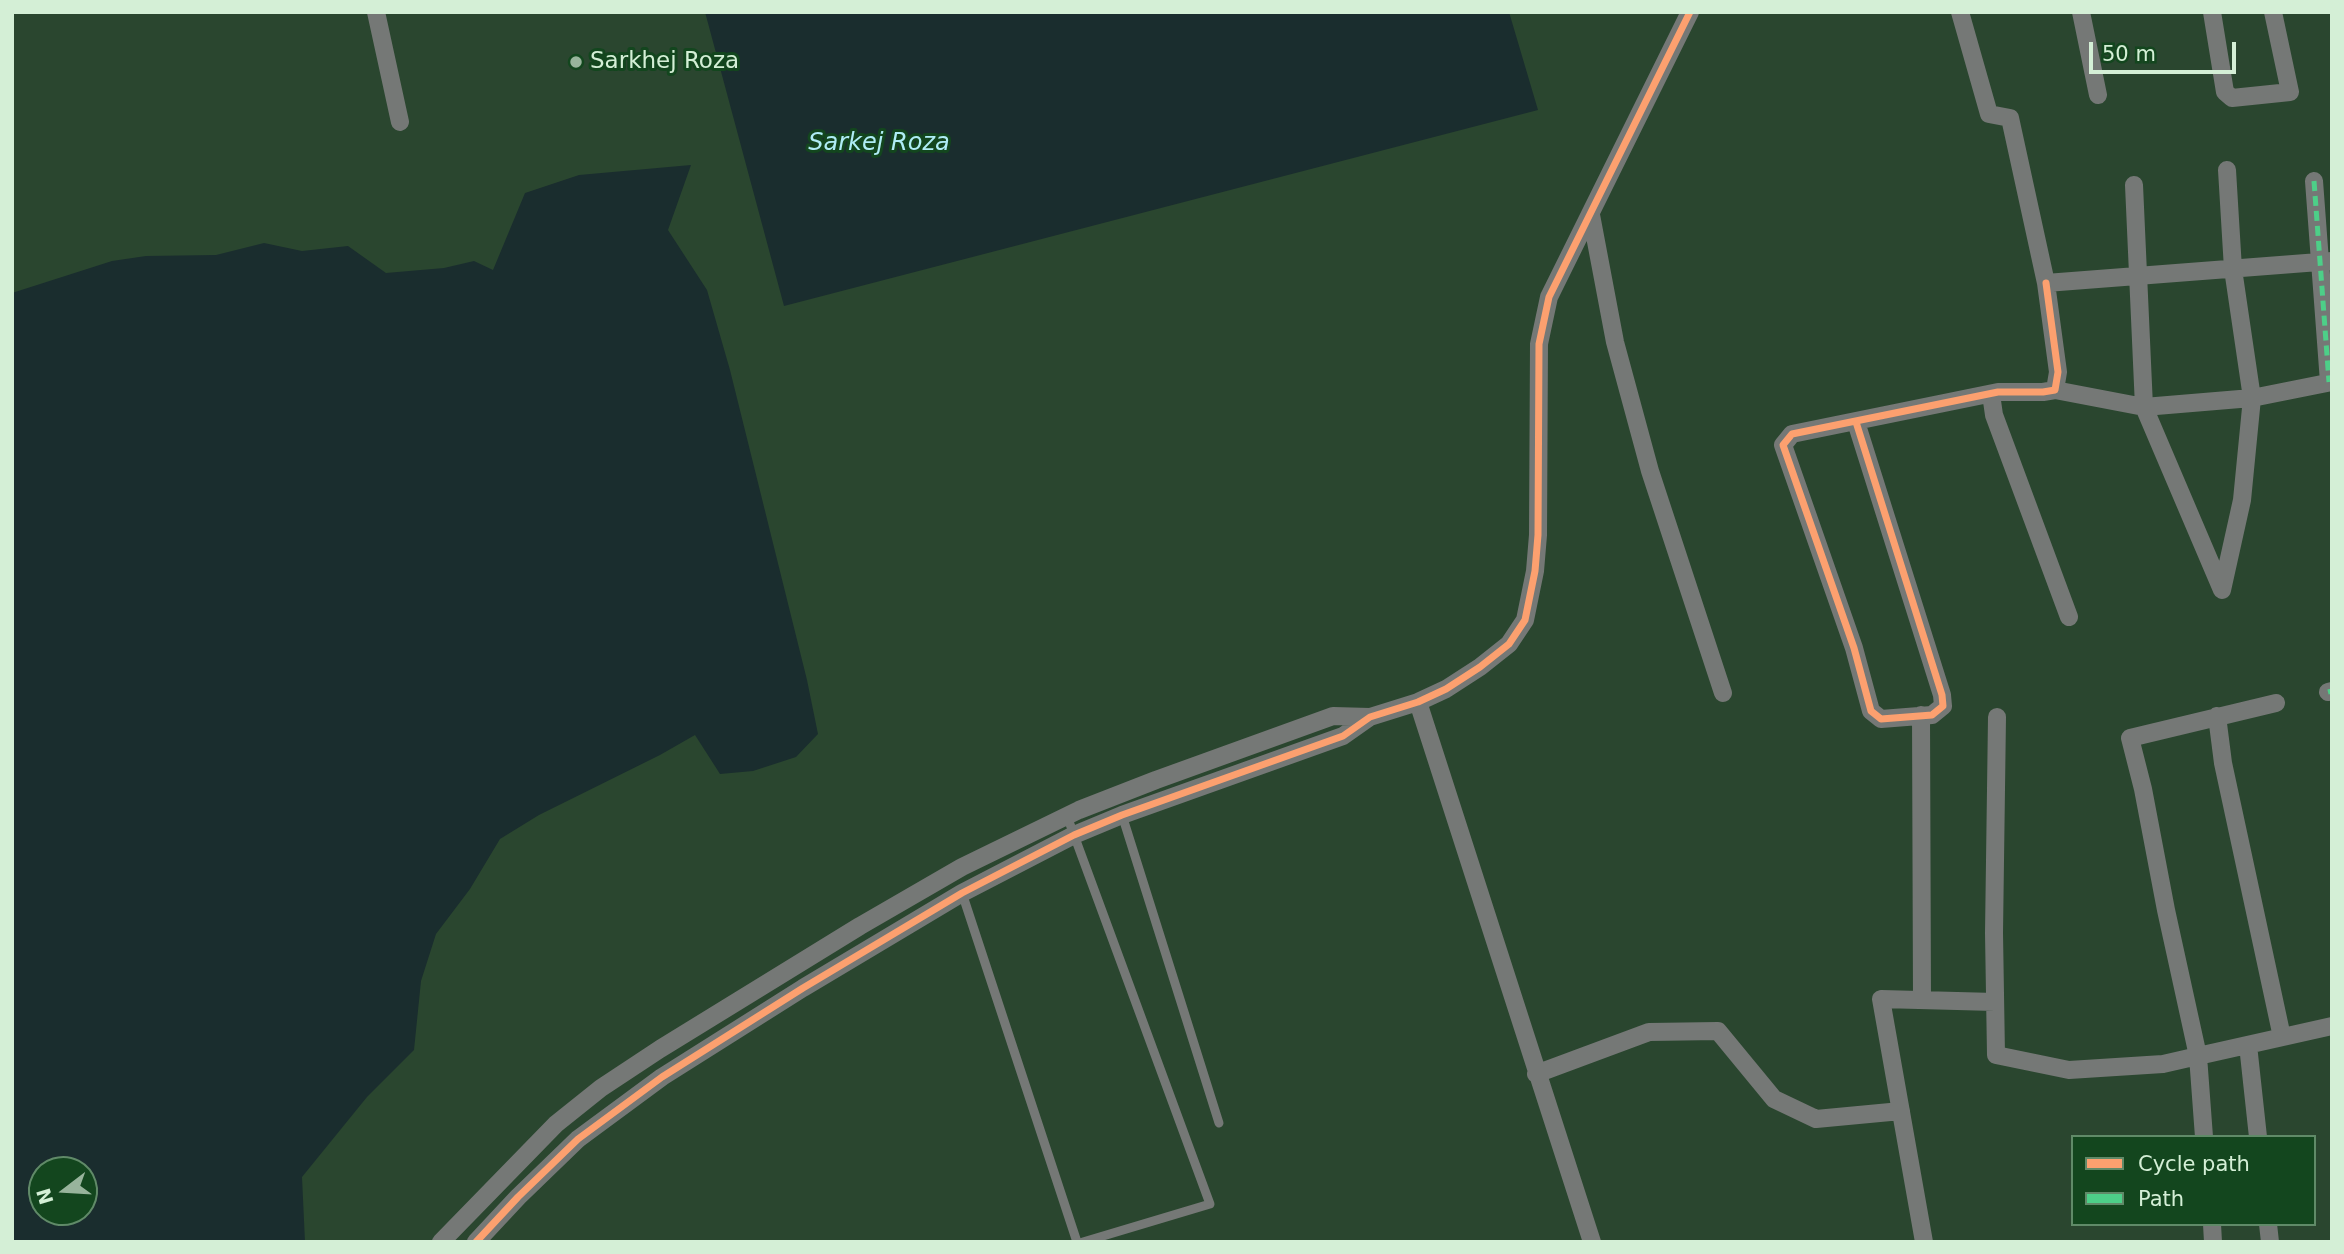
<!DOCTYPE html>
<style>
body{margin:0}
#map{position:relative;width:2344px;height:1254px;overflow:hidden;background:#2a462f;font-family:"DejaVu Sans",sans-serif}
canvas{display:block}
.frame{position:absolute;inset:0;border:14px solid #d4efd6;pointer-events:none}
.legend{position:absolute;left:2071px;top:1135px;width:245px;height:91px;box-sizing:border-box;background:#13461e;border:2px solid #608a68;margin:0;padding:9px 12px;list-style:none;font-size:21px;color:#d4efd6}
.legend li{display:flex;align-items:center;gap:14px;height:35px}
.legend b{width:35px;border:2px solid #608a68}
.north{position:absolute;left:28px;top:1156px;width:70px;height:70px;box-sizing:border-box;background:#13461e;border:2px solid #608a68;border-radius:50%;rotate:253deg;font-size:19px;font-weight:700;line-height:28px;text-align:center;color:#d4efd6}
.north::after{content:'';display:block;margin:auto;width:24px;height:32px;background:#98b49c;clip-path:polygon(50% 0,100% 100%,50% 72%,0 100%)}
.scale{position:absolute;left:2089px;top:42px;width:147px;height:32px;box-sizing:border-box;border:4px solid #d4efd6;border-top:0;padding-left:9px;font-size:21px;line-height:24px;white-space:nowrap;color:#d4efd6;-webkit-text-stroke:5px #13461e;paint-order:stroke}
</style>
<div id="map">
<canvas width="2344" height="1254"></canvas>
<div class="frame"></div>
<ul class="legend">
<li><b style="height:9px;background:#fca06f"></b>Cycle path</li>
<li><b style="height:9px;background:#4dcf88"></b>Path</li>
</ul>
<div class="north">N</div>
<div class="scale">50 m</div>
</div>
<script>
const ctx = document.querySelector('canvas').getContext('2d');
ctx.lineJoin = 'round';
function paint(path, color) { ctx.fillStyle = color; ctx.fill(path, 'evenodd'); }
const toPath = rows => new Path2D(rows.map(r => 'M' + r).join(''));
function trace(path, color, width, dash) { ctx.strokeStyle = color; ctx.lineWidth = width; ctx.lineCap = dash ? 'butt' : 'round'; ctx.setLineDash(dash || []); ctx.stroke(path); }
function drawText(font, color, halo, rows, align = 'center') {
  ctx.font = font + ' "DejaVu Sans",sans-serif'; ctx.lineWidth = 6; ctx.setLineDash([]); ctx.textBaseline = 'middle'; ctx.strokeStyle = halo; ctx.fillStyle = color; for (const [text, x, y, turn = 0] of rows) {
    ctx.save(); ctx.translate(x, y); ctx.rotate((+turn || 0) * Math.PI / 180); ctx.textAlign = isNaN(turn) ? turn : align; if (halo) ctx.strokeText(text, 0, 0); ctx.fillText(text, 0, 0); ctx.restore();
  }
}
paint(toPath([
 [705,12,1509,12,1538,110,784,306],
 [691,165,668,230,707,290,730,370,807,680,818,734,796,757,753,771,720,774,695,735,660,755,539,815,500,839,470,889,436,934,421,981,414,1050,367,1097,302,1177,305,1242,12,1242,12,293,112,261,146,256,216,255,264,243,302,251,348,246,386,273,444,268,474,261,493,270,525,193,579,175],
 [42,1170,84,1170,84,1212,42,1212]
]), '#1a2d2e');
trace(toPath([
 [1122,815,1219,1123],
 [1067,816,1210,1204,1083,1242],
 [962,893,1077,1242]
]), '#757876', 9);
trace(toPath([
 [376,12,400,122],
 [1960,12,1989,114,2010,118,2046,283,2332,261],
 [2081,12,2098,95],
 [2212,12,2225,92,2232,98,2290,92,2273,12],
 [2314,181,2329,382],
 [2134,185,2144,407,2222,590,2242,500,2252,398,2233,269,2227,170],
 [1591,215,1615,342,1650,471,1723,693],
 [2055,390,2144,407,2252,398,2332,382],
 [1991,394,1994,415,2069,617],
 [1856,422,1942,695,1943,706,1932,715,1881,719,1871,711,1854,648,1783,445,1792,434,1998,392,2043,392,2055,390,2058,372,2046,283],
 [2328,692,2332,691],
 [1418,702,1592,1242],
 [1921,715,1922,1000],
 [2217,716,2223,763,2282,1037],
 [1997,717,1994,933,1996,1055,2069,1070,2163,1064,2198,1056,2166,910,2143,789,2130,738,2276,703],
 [2248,1045,2258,1137],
 [1536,1074,1649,1032,1718,1031,1774,1099,1816,1119,1901,1111],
 [2204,1137,2198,1056,2332,1026],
 [2212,1224,2213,1242],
 [2268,1224,2270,1242],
 [441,1242,556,1124,601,1088,660,1049,860,926,962,867,1079,810,1156,780,1333,716,1370,717],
 [476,1242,518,1197,578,1139,662,1077,803,988,962,893,1074,835,1122,815,1343,736,1370,717,1418,702,1446,689,1480,667,1509,644,1525,620,1535,571,1538,535,1539,344,1549,297,1690,12],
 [1924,1242,1881,999,1995,1002]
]), '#757876', 18);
trace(toPath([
 [2314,181,2329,382],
 [2328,692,2332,691]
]), '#4dcf88', 5, [10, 5]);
trace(toPath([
 [1856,422,1942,695,1943,706,1932,715,1881,719,1871,711,1854,648,1783,445,1792,434,1998,392,2043,392,2055,390,2058,372,2046,283],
 [476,1242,518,1197,578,1139,662,1077,803,988,962,893,1074,835,1122,815,1343,736,1370,717,1418,702,1446,689,1480,667,1509,644,1525,620,1535,571,1538,535,1539,344,1549,297,1690,12]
]), '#fca06f', 7);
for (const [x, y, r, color] of [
 [576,62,7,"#98b49c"]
]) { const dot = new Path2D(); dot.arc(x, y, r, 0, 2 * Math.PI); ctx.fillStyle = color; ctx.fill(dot); trace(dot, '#13461e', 2.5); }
drawText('23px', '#d4efd6', '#13461e', [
 ["Sarkhej Roza",590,62]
], 'left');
drawText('italic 24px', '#afecf5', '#13461e', [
 ["Sarkej Roza",879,144]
]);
</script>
